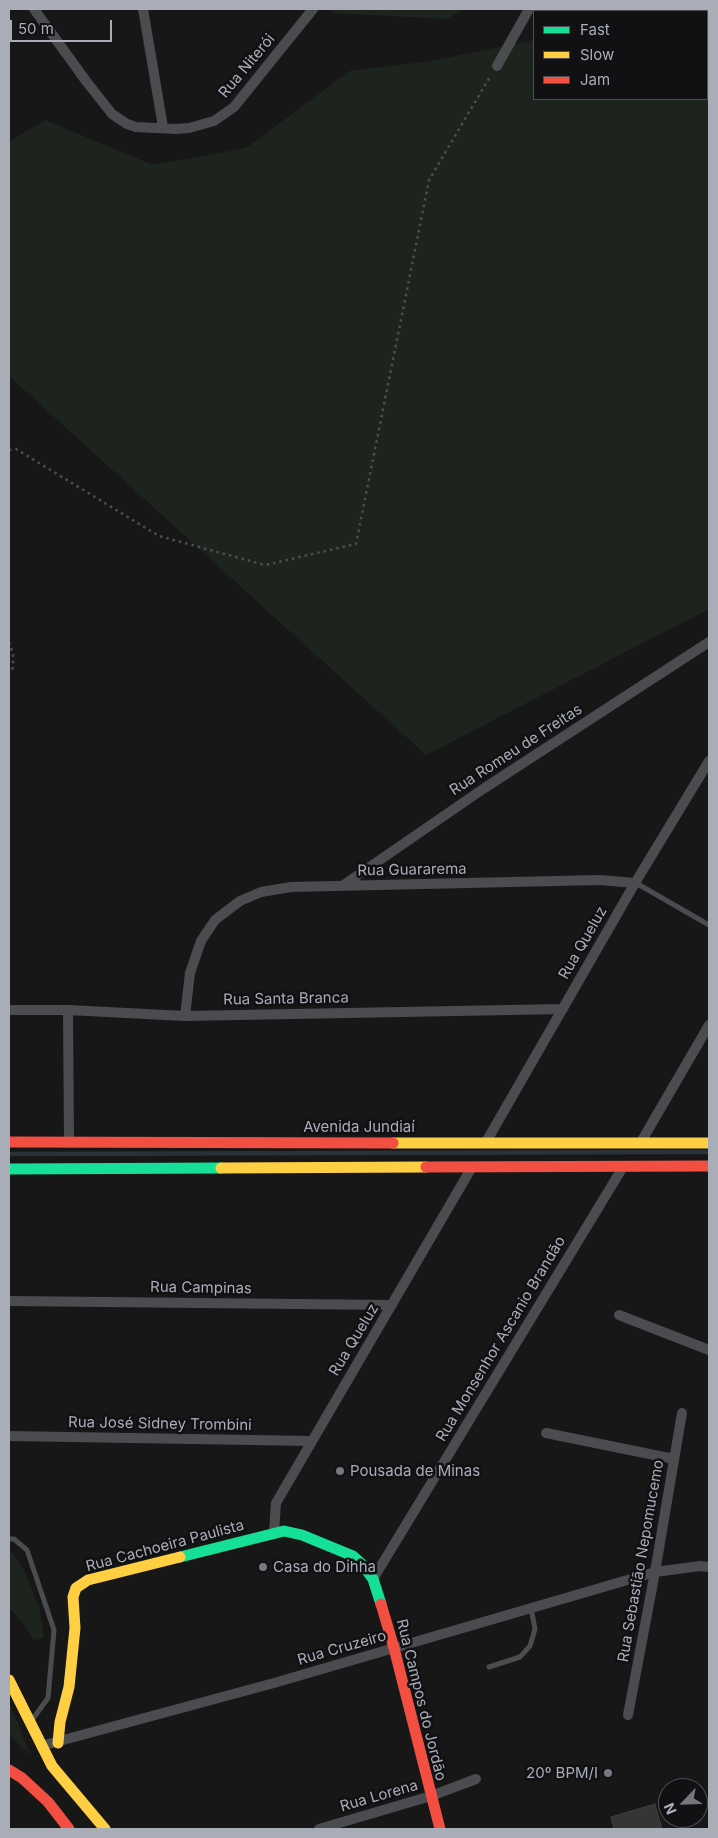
<!DOCTYPE html>
<meta charset="utf-8">
<style>
body{margin:0}
#map{position:relative;width:718px;height:1838px;overflow:hidden;background:#171717;font-family:Inter,sans-serif}
canvas{display:block}
.frame{position:absolute;inset:0;border:10px solid #a8adb8;pointer-events:none}
.legend{position:absolute;left:533px;top:10px;width:175px;height:90px;box-sizing:border-box;background:#111113;border:1px solid #4d4f55;margin:0;padding:6px 9px;list-style:none;font-size:15px;color:#a8adb8}
.legend li{display:flex;align-items:center;gap:10px;height:25px}
.legend b{width:25px;border:1px solid #4d4f55}
.north{position:absolute;left:658px;top:1778px;width:50px;height:50px;box-sizing:border-box;background:#111113;border:1px solid #4d4f55;border-radius:50%;rotate:246deg;font-size:14px;font-weight:700;line-height:20px;text-align:center;color:#a8adb8}
.north::after{content:'';display:block;margin:auto;width:18px;height:22px;background:#757880;clip-path:polygon(50% 0,100% 100%,50% 72%,0 100%)}
.scale{position:absolute;left:10px;top:20px;width:102px;height:22px;box-sizing:border-box;border:2px solid #a8adb8;border-top:0;padding-left:6px;font-size:15px;line-height:18px;white-space:nowrap;color:#a8adb8;-webkit-text-stroke:4px #111113;paint-order:stroke}
</style>
<div id="map">
<canvas width="718" height="1838"></canvas>
<div class="frame"></div>
<ul class="legend">
<li><b style="height:6px;background:#16e098"></b>Fast</li>
<li><b style="height:6px;background:#ffcf43"></b>Slow</li>
<li><b style="height:6px;background:#f24e42"></b>Jam</li>
</ul>
<div class="north">N</div>
<div class="scale">50 m</div>
</div>
<script>
const ctx = document.querySelector('canvas').getContext('2d');
ctx.lineJoin = 'round';
function paint(path, color) { ctx.fillStyle = color; ctx.fill(path, 'evenodd'); }
const toPath = rows => new Path2D(rows.map(r => 'M' + r).join(''));
function trace(path, color, width, dash) { ctx.strokeStyle = color; ctx.lineWidth = width; ctx.lineCap = dash ? 'butt' : 'round'; ctx.setLineDash(dash || []); ctx.stroke(path); }
function drawText(font, color, halo, rows, align = 'center') {
  ctx.font = font + ' Inter,sans-serif'; ctx.lineWidth = 5; ctx.setLineDash([]); ctx.textBaseline = 'middle'; ctx.strokeStyle = halo; ctx.fillStyle = color; for (const [text, x, y, turn = 0] of rows) {
    ctx.save(); ctx.translate(x, y); ctx.rotate((+turn || 0) * Math.PI / 180); ctx.textAlign = isNaN(turn) ? turn : align; if (halo) ctx.strokeText(text, 0, 0); ctx.fillText(text, 0, 0); ctx.restore();
  }
}
paint(toPath([
 [335,9,462,9,448,19,332,13],
 [559,9,709,9,709,609,426,755,9,376,9,142,45,120,153,165,246,148,350,71,431,61,534,40,534,99,707,99,707,11,557,11],
 [9,1551,13,1554,24,1570,39,1606,44,1638,34,1640,21,1620,9,1608],
 [9,1702,31,1756,9,1735]
]), '#1d241e');
trace(toPath([
 [9,1154,709,1152]
]), '#2a3239', 4.5);
const building = toPath([
 [655,1804,662,1829,614,1829,611,1817,655,1804]
]);
paint(building, '#353536');
trace(building, '#3f4043', 1);
trace(toPath([
 [9,450,16,449,159,536,265,565,356,544,429,180,491,75],
 [9,642,13,654,13,668,9,672]
]), '#4d4e52', 2.5, [2.5, 4]);
trace(toPath([
 [636,883,709,925],
 [9,1539,14,1539,27,1550,54,1630,48,1698,32,1720],
 [489,1667,520,1657,530,1646,535,1629,531,1608]
]), '#4b4c50', 5);
trace(toPath([
 [34,9,86,81,112,114,127,124,136,127,176,129,189,128,214,121,234,107,313,9],
 [143,9,163,127],
 [497,66,529,9],
 [342,886,483,789,709,642],
 [9,1010,68,1010,185,1016,563,1009],
 [68,1010,69,1141],
 [185,1016,190,973,201,941,215,920,240,901,261,892,291,887,600,880,635,883],
 [486,1142,635,883,709,761],
 [641,1142,709,1025],
 [9,1301,392,1305],
 [619,1315,709,1350],
 [546,1433,674,1459],
 [9,1436,311,1441],
 [274,1533,276,1503,472,1167],
 [373,1579,623,1167],
 [628,1715,655,1572,682,1413],
 [41,1746,274,1683,655,1572,700,1566,709,1567],
 [319,1829,431,1796,476,1779]
]), '#4b4c50', 10);
trace(toPath([
 [9,1169,221,1168],
 [180,1557,284,1531,302,1535,353,1556,363,1565,373,1579,381,1604]
]), '#16e098', 11);
trace(toPath([
 [393,1143,709,1143],
 [221,1168,426,1167],
 [9,1680,52,1766,105,1829],
 [58,1743,60,1722,69,1687,75,1628,73,1597,76,1588,88,1580,180,1557]
]), '#ffcf43', 11);
trace(toPath([
 [9,1142,393,1143],
 [426,1167,709,1166],
 [381,1604,394,1648,440,1829],
 [9,1770,22,1778,48,1802,69,1829]
]), '#f24e42', 11);
for (const [x, y, r, color] of [
 [340,1471,5,"#757880"],
 [263,1567,5,"#757880"],
 [608,1773,5,"#757880"]
]) { const dot = new Path2D(); dot.arc(x, y, r, 0, 2 * Math.PI); ctx.fillStyle = color; ctx.fill(dot); trace(dot, '#111113', 2); }
drawText('15px', '#a8adb8', '#111113', [
 ["Rua Niterói",247,66,-50],
 ["Rua Romeu de Freitas",516,750,-33],
 ["Rua Guararema",412,870,-1],
 ["Rua Queluz",583,943,-60],
 ["Rua Santa Branca",286,999,-1],
 ["Avenida Jundiaí",359,1127],
 ["Rua Campinas",201,1288,1],
 ["Rua Monsenhor Ascanio Brandão",501,1339,-59],
 ["Rua Queluz",354,1340,-59],
 ["Rua José Sidney Trombini",160,1424,1],
 ["Rua Cachoeira Paulista",165,1546,-15],
 ["Rua Sebastião Nepomucemo",641,1561,-80],
 ["Rua Cruzeiro",342,1648,-16],
 ["Rua Campos do Jordão",421,1700,76],
 ["Rua Lorena",379,1796,-16]
]);
drawText('15px', '#a8adb8', '#111113', [
 ["Pousada de Minas",350,1471],
 ["Casa do Dihha",273,1567],
 ["20º BPM/I",598,1773,"right"]
], 'left');
</script>
